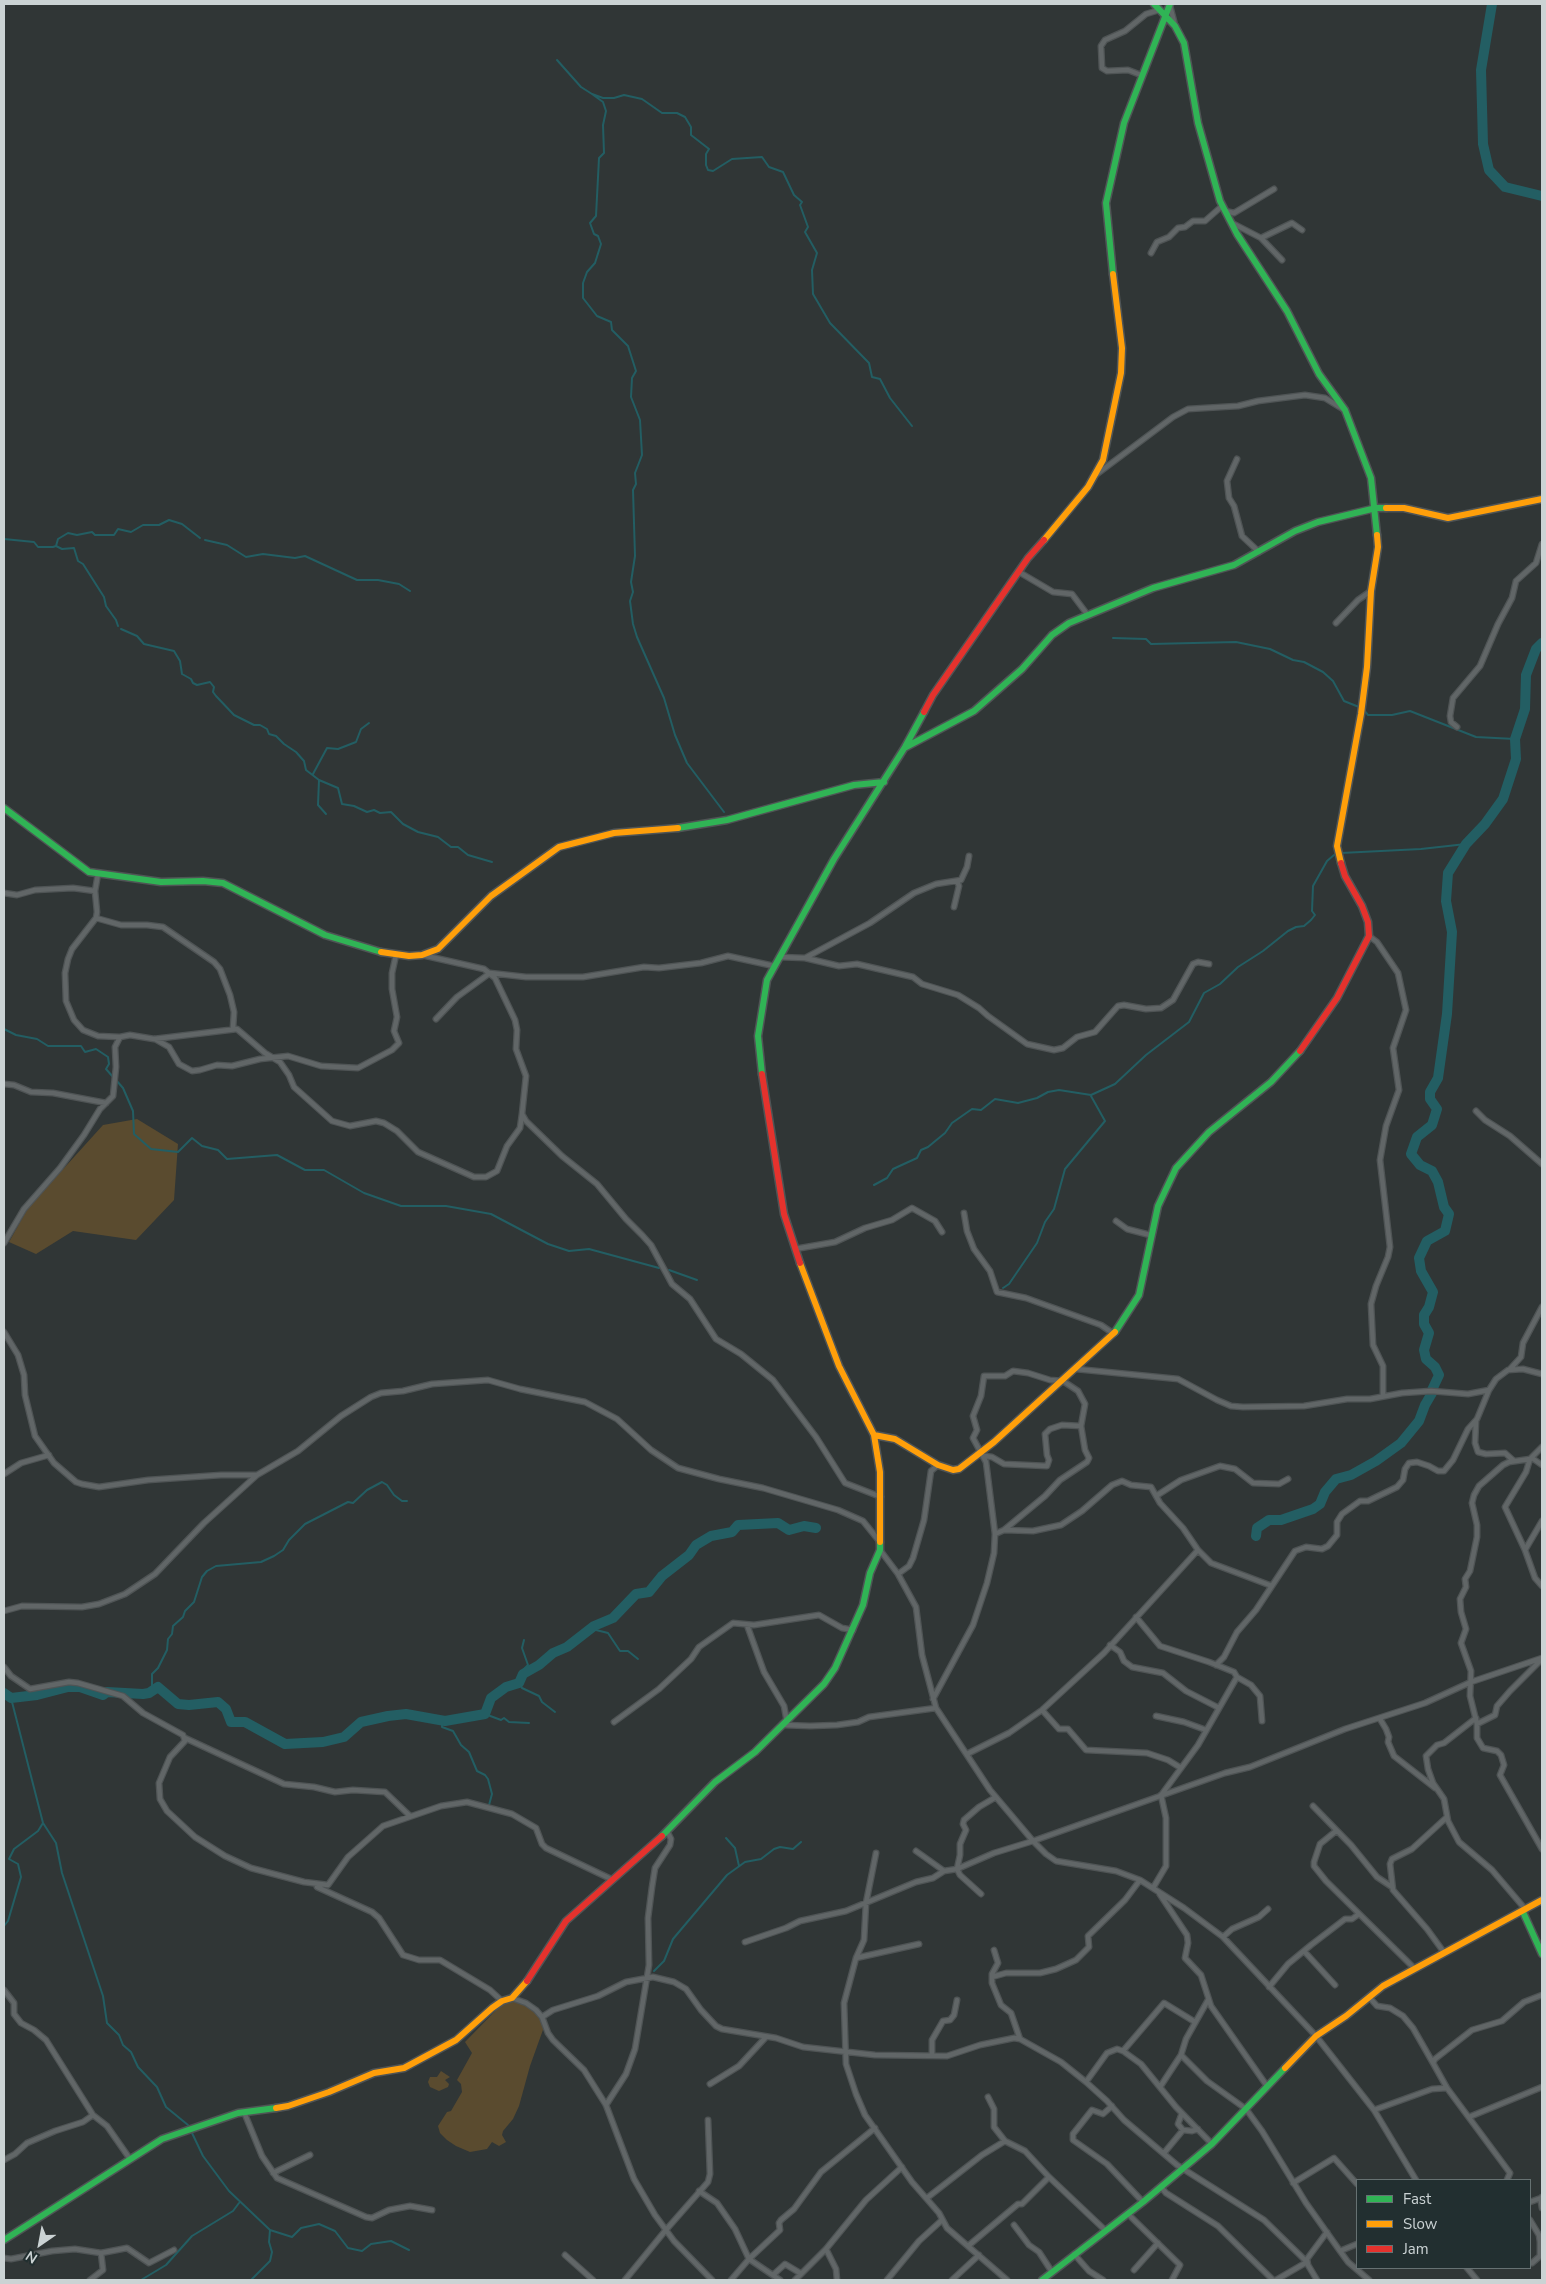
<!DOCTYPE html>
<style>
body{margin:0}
#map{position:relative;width:1546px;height:2284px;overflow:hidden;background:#303636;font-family:"Nunito Sans",sans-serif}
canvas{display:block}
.frame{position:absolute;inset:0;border:5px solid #cbd3d4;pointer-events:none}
.legend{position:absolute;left:1356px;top:2179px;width:175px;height:90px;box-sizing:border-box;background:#222f30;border:1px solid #667172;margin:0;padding:6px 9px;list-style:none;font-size:15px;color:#cbd3d4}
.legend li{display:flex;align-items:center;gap:10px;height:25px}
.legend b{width:25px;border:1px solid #667172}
.north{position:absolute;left:15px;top:2219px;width:50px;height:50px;-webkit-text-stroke:4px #222f30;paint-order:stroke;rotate:213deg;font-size:14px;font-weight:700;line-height:20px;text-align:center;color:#cbd3d4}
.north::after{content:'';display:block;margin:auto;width:18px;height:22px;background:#cbd3d4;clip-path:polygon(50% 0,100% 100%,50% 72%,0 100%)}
</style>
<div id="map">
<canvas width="1546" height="2284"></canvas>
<div class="frame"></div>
<ul class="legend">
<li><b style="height:6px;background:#30b455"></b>Fast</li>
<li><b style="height:6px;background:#ff9f0a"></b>Slow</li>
<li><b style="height:6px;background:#e5322d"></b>Jam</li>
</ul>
<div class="north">N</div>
</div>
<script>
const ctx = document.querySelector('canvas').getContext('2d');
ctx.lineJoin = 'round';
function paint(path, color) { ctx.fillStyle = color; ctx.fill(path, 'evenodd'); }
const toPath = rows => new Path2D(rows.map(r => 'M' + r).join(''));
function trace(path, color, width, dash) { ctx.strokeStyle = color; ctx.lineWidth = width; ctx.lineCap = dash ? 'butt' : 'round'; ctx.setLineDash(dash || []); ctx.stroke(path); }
paint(toPath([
 [137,1119,178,1144,174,1200,136,1240,73,1231,36,1254,9,1242,28,1208,103,1125],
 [511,2000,526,2006,539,2016,544,2027,530,2066,519,2106,513,2119,503,2131,502,2135,506,2142,499,2146,492,2142,487,2149,470,2152,456,2146,447,2140,440,2133,438,2126,447,2112,451,2111,462,2092,461,2084,457,2080,472,2053,465,2042,501,2005],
 [441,2071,450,2077,445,2080,449,2084,448,2087,439,2091,430,2087,428,2082,430,2077,437,2077]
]), '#5a4b2f');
trace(toPath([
 [557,60,581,87,592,94,603,98,614,98,624,95,642,99,662,113,677,113,685,117,691,127,691,135,709,149,706,154,706,165,708,170,713,171,732,159,762,157,769,167,783,172,794,195,802,202,800,205,808,227,805,232,817,253,812,270,813,294,830,323,869,363,872,377,880,379,890,398,912,426],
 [592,94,603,102,606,111,603,125,604,153,599,158,596,216,590,223,594,234,598,236,601,244,595,263,587,272,583,283,583,298,597,316,611,322,612,330,628,346,636,371,632,378,631,397,640,420,642,455,635,473,636,484,633,490,635,556,631,582,633,592,630,601,633,624,637,637,664,698,675,735,687,763,724,812],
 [4,539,34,542,38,547,53,547,56,546,58,539,68,533,77,535,92,532,95,535,114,535,118,529,131,532,143,525,159,525,169,520,182,524,200,538],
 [205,540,227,545,246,557,263,554,295,558,305,556,357,580,378,580,399,584,410,591],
 [56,546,62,549,74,548,78,561,83,564,104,597,106,606,116,620,118,626],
 [121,629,137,636,144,644,174,651,180,661,182,674,191,679,193,683,197,685,210,682,214,687,213,692,216,696,234,715,254,725,260,725,267,729,269,734,276,736,284,744,296,752,304,761,306,770,319,780,318,805,326,814],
 [1113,638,1146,639,1151,644,1236,642,1270,649,1293,660,1304,662,1323,672,1333,681,1344,701,1359,707],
 [1363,709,1368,715,1392,715,1410,711,1476,737,1515,739],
 [313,774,327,748,338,749,356,742,361,729,369,723],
 [319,780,338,788,342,804,354,806,367,812,374,810,380,813,391,812,403,824,418,832,438,837,451,847,458,847,468,855,492,862],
 [1341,853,1421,849,1466,844],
 [4,1029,16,1035,37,1039,48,1046,81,1046,85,1052,96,1049,108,1057,109,1064,106,1069,113,1077],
 [116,1080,123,1088,133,1111,134,1134,151,1149,178,1152,192,1138,202,1146,218,1150,227,1159,277,1155,305,1170,324,1170,364,1193,401,1206,446,1206,491,1214,548,1244,569,1251,589,1249,659,1268],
 [874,1185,887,1178,893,1169,917,1158,921,1150,928,1147,945,1133,952,1123,972,1109,981,1110,995,1099,1018,1103,1037,1098,1048,1092,1059,1090,1091,1095,1115,1084,1146,1055,1189,1022,1204,993,1220,984,1238,967,1263,951,1288,931,1296,927,1304,926,1311,920,1315,915,1312,911,1313,886,1327,861,1334,855],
 [669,1270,697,1280],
 [1003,1288,1009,1284,1037,1243,1045,1222,1054,1209,1065,1169,1105,1121,1091,1096],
 [594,1626,596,1630,608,1633,620,1651,628,1651,638,1659],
 [524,1640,522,1648,528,1665,521,1672,519,1683,522,1688,539,1696,542,1702,555,1712],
 [152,1691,152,1674,158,1668,167,1650,168,1639,172,1634,173,1626,183,1617,185,1611,194,1602,202,1577,207,1571,216,1566,261,1562,274,1556,283,1550,289,1540,305,1524,348,1502,353,1503,367,1490,382,1482,387,1485,394,1495,402,1501,407,1501],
 [11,1698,43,1823,56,1843,62,1873,103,1996,107,2023,119,2035,123,2045,131,2052,138,2067,157,2087,166,2107,188,2125],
 [485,1714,501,1720,504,1718,509,1722,529,1723],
 [445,1721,442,1723,442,1727,453,1731,461,1745,469,1752,477,1771,485,1775,488,1779,492,1794,489,1805],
 [726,1838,735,1848,739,1866],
 [4,1926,8,1921,21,1877,18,1864,9,1859,14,1849,38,1831,43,1823],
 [654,1971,664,1961,673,1939,727,1875,745,1862,761,1859,774,1849,780,1847,793,1849,801,1842],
 [192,2133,203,2156,229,2191,270,2230,269,2242,272,2252,270,2261,251,2280],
 [270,2230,292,2237,301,2228,319,2224,335,2231,348,2248,362,2251,371,2244,391,2241,409,2250],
 [141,2280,166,2265,192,2236,233,2211,239,2203]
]), '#235e63', 2);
trace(toPath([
 [1492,4,1481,70,1483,144,1489,170,1505,187,1542,196],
 [1432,1390,1439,1375,1435,1367,1426,1359,1424,1350,1429,1333,1424,1324,1424,1315,1429,1307,1433,1292,1421,1271,1419,1258,1427,1241,1445,1231,1449,1214,1444,1207,1438,1182,1432,1171,1420,1165,1411,1154,1417,1137,1432,1125,1437,1109,1430,1099,1430,1092,1438,1078,1447,1014,1452,932,1446,901,1448,873,1466,844,1485,824,1503,799,1516,759,1515,739,1525,709,1526,675,1536,649,1542,643],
 [1256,1536,1257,1528,1269,1520,1281,1520,1313,1509,1320,1504,1325,1492,1336,1479,1351,1475,1376,1461,1401,1443,1419,1421,1425,1405,1432,1393],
 [4,1693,11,1698,37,1695,68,1687,80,1687,103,1695,107,1692,143,1694,149,1693,158,1687,178,1704,189,1705,218,1702,226,1709,231,1722,245,1722,285,1744,323,1742,344,1737,361,1722,388,1716,406,1714,445,1721,485,1714,491,1698,506,1687,519,1683,523,1674,539,1665,553,1653,567,1647,594,1626,613,1618,636,1594,649,1592,662,1576,689,1555,696,1545,711,1536,732,1532,738,1525,778,1523,789,1530,804,1526,816,1528]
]), '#235e63', 10);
const street = toPath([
 [1170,6,1175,25],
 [1141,75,1128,70,1107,71,1102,68,1101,46,1105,40,1125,31,1146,14,1159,10],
 [1225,211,1234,213,1274,189],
 [1232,223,1261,238,1282,260],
 [1261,238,1292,223,1302,230],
 [1151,253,1157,242,1169,237,1178,228,1185,227,1193,221,1205,221,1222,206],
 [1237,459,1227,481,1229,498,1234,506,1242,536,1259,552],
 [1097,474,1173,417,1188,409,1238,406,1258,401,1305,395,1325,398,1343,409],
 [1019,572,1053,592,1072,594,1087,614],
 [1336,623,1358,600,1371,591],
 [1457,727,1451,722,1450,716,1453,698,1480,666,1498,624,1512,598,1516,581,1536,563,1542,544],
 [98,874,95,891,97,912,96,918,72,949,68,959,65,973,66,1001,74,1020,83,1030,98,1036,120,1037],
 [4,893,17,895,35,890,73,888,95,891],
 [954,907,959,886,957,881],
 [96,918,121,925,147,925,163,927,214,962,220,969,230,995,234,1012,233,1028],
 [1369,936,1377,942,1398,973,1406,1010,1393,1048,1399,1090,1386,1126,1380,1160,1390,1247,1388,1257,1376,1286,1371,1304,1373,1345,1383,1366,1383,1395],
 [422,955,484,969,495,978,515,1020,517,1030,516,1049,526,1076,522,1114,526,1121,562,1156,597,1184,626,1219,642,1235,651,1245,672,1284,690,1299,716,1339,741,1354,773,1380,816,1437,845,1483,881,1497],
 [779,957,805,958,870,923,914,893,936,884,961,880,967,867,969,856],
 [805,958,839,966,857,964,913,977,922,984,958,995,979,1008,988,1016,1027,1044,1054,1050,1063,1048,1077,1037,1095,1032,1118,1006,1124,1005,1146,1009,1161,1008,1173,1000,1193,964,1198,962,1209,964],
 [436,1019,457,997,490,973,526,977,583,977,644,967,659,968,701,963,728,956,774,966],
 [155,1039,169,1047,179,1064,192,1071,200,1070,217,1065,232,1066,260,1059,288,1056,321,1066,358,1068,392,1050,399,1043,394,1031,397,1017,392,989,392,973,396,955],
 [4,1084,14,1085,31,1092,53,1093,106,1103],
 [1476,1111,1485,1120,1510,1136,1542,1164],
 [964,1213,967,1231,974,1249,990,1271,997,1292,1026,1298,1101,1325,1114,1334],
 [1116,1221,1127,1229,1150,1235],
 [4,1243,24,1209,60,1168,84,1135,100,1109,113,1096,116,1067,115,1047,120,1037,130,1035,154,1039,237,1029,265,1053,280,1062,289,1075,294,1087,332,1121,350,1126,376,1121,384,1123,397,1131,418,1152,474,1177,486,1177,497,1171,507,1146,520,1128,522,1114],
 [795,1249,835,1242,865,1228,892,1220,912,1208,935,1221,942,1232],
 [4,1332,18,1355,24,1375,25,1395,35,1436,54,1463,76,1482,82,1484,99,1487,148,1480,221,1475,257,1475,298,1451,341,1416,371,1397,381,1393,403,1391,432,1384,488,1380,520,1389,585,1402,617,1419,651,1450,678,1468,719,1479,763,1488,838,1510,863,1521,880,1542],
 [1076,1369,1178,1379,1217,1400,1231,1406,1243,1407,1304,1406,1347,1399,1370,1399,1402,1393,1431,1391,1468,1394,1489,1390,1496,1379,1508,1370,1523,1369,1542,1374],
 [1510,1369,1521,1357,1523,1343,1542,1307],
 [1476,1421,1475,1443,1478,1452,1486,1454,1505,1453,1514,1461],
 [1542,1447,1530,1459,1509,1462,1503,1465,1479,1486,1474,1495,1472,1503,1477,1525,1477,1537,1470,1571,1465,1579,1466,1587,1460,1599,1461,1612,1466,1629,1461,1643,1471,1671,1470,1696,1477,1724,1477,1738,1483,1748,1497,1751,1501,1755,1504,1765,1500,1775,1542,1849],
 [985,1456,992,1457,1004,1464,1047,1466,1049,1460,1047,1455,1045,1434,1050,1429,1062,1425,1081,1426],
 [1532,1458,1542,1465],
 [4,1474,21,1463,49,1455],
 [1156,1496,1181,1480,1220,1466,1235,1469,1253,1483,1279,1484,1288,1479],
 [1542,1521,1525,1550,1535,1578,1542,1586],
 [995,1534,1004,1530,1033,1531,1061,1525,1082,1511,1112,1485,1122,1481,1131,1485,1151,1487,1160,1503,1183,1528,1198,1550,1211,1563,1272,1586],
 [880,1550,898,1574,916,1607,922,1655,936,1708,990,1790,1033,1841,1046,1854,1056,1861,1116,1871,1140,1880,1184,1908,1223,1937,1316,2036,1374,2110,1416,2180],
 [1525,1550,1505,1507,1526,1472,1530,1459],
 [898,1574,909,1566,913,1558,924,1520,931,1471,938,1465],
 [4,1611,22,1606,82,1607,99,1604,125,1594,155,1574,204,1523,257,1475],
 [1136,1617,1160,1646,1209,1662,1234,1672,1237,1677,1198,1745,1162,1794],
 [747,1625,764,1672,784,1706,787,1722],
 [1110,1645,1120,1652,1124,1661,1132,1667,1163,1673,1186,1691,1219,1708],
 [1216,1665,1224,1657,1237,1632,1256,1610,1295,1551,1306,1547,1322,1549,1328,1546,1337,1535,1337,1522,1342,1514,1360,1501,1368,1501,1397,1487,1403,1480,1405,1469,1409,1463,1417,1462,1429,1466,1438,1471,1444,1471,1453,1460,1468,1429,1477,1419,1489,1390],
 [4,1667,11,1676,30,1689,69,1682,78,1683,123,1696,143,1713,183,1735,185,1741,170,1757,159,1783,160,1799,167,1811,195,1837,225,1856,251,1868,304,1882,328,1885,348,1857,383,1826,441,1806,467,1802,512,1814,536,1828,542,1844,546,1848,611,1879],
 [1237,1677,1251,1685,1260,1696,1262,1721],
 [933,1699,973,1625,987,1583,994,1553,995,1534,986,1462,973,1438,977,1430,973,1416,981,1396,984,1376,1005,1376,1013,1371,1028,1373,1050,1380,1063,1381,1078,1391,1085,1404,1081,1426,1085,1450,1089,1458,1087,1462,1060,1480,1045,1496,1004,1530],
 [1042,1710,1059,1729,1068,1729,1086,1750,1147,1753,1168,1760,1181,1768],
 [1156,1716,1184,1722,1206,1730],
 [1476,1718,1444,1743,1437,1745,1426,1756,1428,1769,1433,1783,1444,1799,1448,1821,1459,1842,1492,1870,1526,1910],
 [1380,1719,1386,1729,1389,1737,1388,1742,1394,1756,1435,1788],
 [614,1722,659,1689,691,1659,699,1647,733,1623,754,1625,819,1615,842,1628,853,1630],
 [1477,1724,1495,1715,1497,1706,1510,1691,1541,1660],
 [784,1725,810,1726,837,1725,858,1722,869,1717,936,1708],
 [185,1738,284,1784,314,1787,335,1792,353,1790,385,1792,410,1816],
 [967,1754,1009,1733,1042,1710,1104,1653,1198,1550],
 [1313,1806,1351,1845,1377,1877,1392,1887],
 [1336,1831,1320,1844,1314,1862,1314,1866,1326,1881,1414,1968],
 [916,1851,944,1871],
 [876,1853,866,1903,864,1940,856,1958,844,2003,846,2064,856,2094,865,2115,912,2182,939,2213,947,2228,1007,2280],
 [317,1887,372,1912,379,1918,403,1955,419,1960,440,1960,490,1990,502,2001],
 [1153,1888,1166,1866,1166,1818,1161,1795],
 [1159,1893,1187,1935,1188,1943,1185,1958,1201,1975,1211,2006,1267,2086],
 [981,1894,960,1875,957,1869,960,1855,960,1844,966,1830,963,1824,964,1820,979,1807,996,1797],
 [1223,1937,1232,1929,1259,1917,1268,1909],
 [745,1942,786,1928,800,1921,846,1911,916,1882,933,1878,944,1871,957,1869,994,1853,1033,1841,1225,1773,1250,1767,1345,1729,1425,1703,1471,1682,1542,1658],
 [994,1950,998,1963,992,1974,992,1983,1001,2005,1011,2013,1020,2039],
 [1304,1951,1335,1985],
 [1443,1951,1427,1929,1393,1890,1390,1864,1392,1859,1412,1849,1447,1817],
 [856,1958,919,1944],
 [992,1977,1006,1973,1040,1973,1056,1969,1076,1960,1089,1947,1088,1936,1125,1900,1140,1880],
 [1269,1987,1288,1964,1311,1945,1345,1919,1352,1919,1359,1914],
 [4,1990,14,2003,14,2014,21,2023,34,2030,46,2040,93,2115,107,2126,130,2159],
 [1369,1997,1377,2006,1390,2008,1403,2016,1413,2028,1433,2063],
 [512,1998,526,2003,536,2010,542,2017,548,2033,553,2040,584,2070,606,2105,634,2179,655,2215,674,2241,712,2280],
 [542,2017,553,2010,598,1996,626,1982,653,1977,674,1982,686,1989,701,2010,716,2026,722,2029,776,2038,803,2047,875,2055,947,2056,980,2045,1014,2038,1020,2039,1061,2062,1086,2082,1107,2101,1124,2120,1177,2165,1264,2220,1307,2262,1276,2280],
 [1123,2051,1164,2003,1195,2022],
 [1181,2055,1207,2081,1246,2109,1262,2131,1306,2203,1340,2251,1348,2262,1369,2280],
 [932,2056,932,2040,943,2021,950,2020,954,2015,957,2000],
 [1086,2082,1107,2053,1117,2049,1123,2051,1141,2064,1176,2107,1212,2144],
 [710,2084,739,2066,766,2037],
 [1160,2087,1181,2055,1186,2039,1208,2000],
 [1447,2088,1433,2063,1435,2059,1472,2030,1502,2021,1524,2002,1542,1995],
 [988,2097,994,2109,994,2127,1005,2141],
 [606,2105,626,2074,635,2049,649,1965,648,1918,652,1887,655,1868,670,1845,671,1839,667,1831],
 [1112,2106,1103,2114,1092,2110,1073,2134,1073,2140,1107,2164,1143,2202],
 [1374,2110,1432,2089,1447,2088,1510,2173,1507,2180],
 [244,2112,262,2156,277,2178,366,2217,372,2218,389,2210,410,2206,432,2210],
 [1182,2113,1178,2124,1183,2130,1192,2131,1198,2129],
 [1469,2117,1542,2087],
 [1164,2153,1183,2130],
 [4,2160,15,2154,27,2143,55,2131,83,2122,93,2115],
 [273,2173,310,2155],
 [1293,2183,1334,2158,1357,2184],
 [1161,2187,1166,2193,1218,2226,1273,2280],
 [699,2191,717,2203,735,2229,749,2259,780,2280],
 [1542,2197,1541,2202,1542,2208],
 [927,2198,982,2155,1005,2141,1025,2151,1049,2177,1105,2230],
 [1530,2202,1541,2198],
 [1128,2214,1180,2265,1172,2280],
 [1530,2220,1539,2235,1540,2242,1540,2256,1532,2263],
 [1014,2225,1029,2245,1039,2252,1052,2272],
 [968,2246,1018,2204,1022,2204,1049,2177],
 [826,2249,836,2269,837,2280],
 [1340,2251,1357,2244],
 [101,2253,127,2248,149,2263,174,2250],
 [1074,2254,1089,2271,1103,2280],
 [565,2255,593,2280],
 [4,2258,11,2259,52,2251,75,2249,101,2253,103,2270,90,2280],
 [1467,2268,1477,2280],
 [1134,2270,1158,2243],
 [773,2275,785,2264,800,2273],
 [625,2280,665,2231,708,2182,710,2174,708,2120],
 [731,2280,749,2259,780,2230,779,2223,781,2220,794,2209,821,2172,875,2128],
 [795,2280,826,2249,866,2200,902,2167],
 [887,2280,919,2241,942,2220],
 [952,2280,979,2255],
 [1317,2280,1308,2265,1307,2259,1327,2232]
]);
const fast = toPath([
 [1154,4,1175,26,1184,43,1198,123,1220,201,1237,234,1287,311,1319,374,1345,410,1371,478,1377,535],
 [1113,274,1106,203,1124,123,1170,4],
 [906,747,974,711,1022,669,1052,635,1069,623,1153,588,1234,565,1295,531,1318,522,1376,508,1386,508],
 [4,808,89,872,161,882,203,881,223,883,325,935,381,952],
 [678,828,727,820,854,785,884,782],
 [762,1074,758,1036,767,980,834,859,905,747,924,712],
 [1115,1332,1139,1295,1158,1206,1176,1168,1209,1132,1271,1082,1300,1051],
 [662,1836,715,1782,755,1752,824,1684,835,1668,863,1605,870,1573,880,1550,880,1542],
 [1523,1912,1542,1954],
 [4,2240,162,2139,238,2113,276,2108],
 [1042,2280,1143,2202,1212,2144,1285,2068]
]);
const slow = toPath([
 [1386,508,1404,508,1448,518,1542,499],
 [1044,540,1088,487,1103,460,1121,373,1122,348,1113,274],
 [1341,863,1337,846,1361,714,1367,667,1371,591,1378,547,1377,535],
 [381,952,409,956,422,955,438,949,491,896,559,847,614,833,678,828],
 [800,1263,839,1366,874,1435,880,1472,880,1542],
 [874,1435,895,1439,938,1465,953,1470,959,1469,994,1442,1115,1332],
 [1285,2068,1316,2036,1346,2016,1383,1986,1542,1900],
 [276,2108,288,2106,329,2092,374,2073,404,2068,456,2040,492,2008,502,2001,512,1998,527,1981]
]);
const jam = toPath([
 [924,712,933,695,1028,558,1044,540],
 [1300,1051,1337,998,1369,936,1368,922,1362,906,1345,876,1341,863],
 [762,1074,784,1214,800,1263],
 [527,1981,566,1921,662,1836]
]);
trace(street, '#4f5455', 7);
trace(fast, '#4f5455', 9);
trace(slow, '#4f5455', 9);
trace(jam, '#4f5455', 9);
trace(street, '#616667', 4.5);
trace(fast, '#30b455', 6);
trace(slow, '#ff9f0a', 6);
trace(jam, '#e5322d', 6);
</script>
